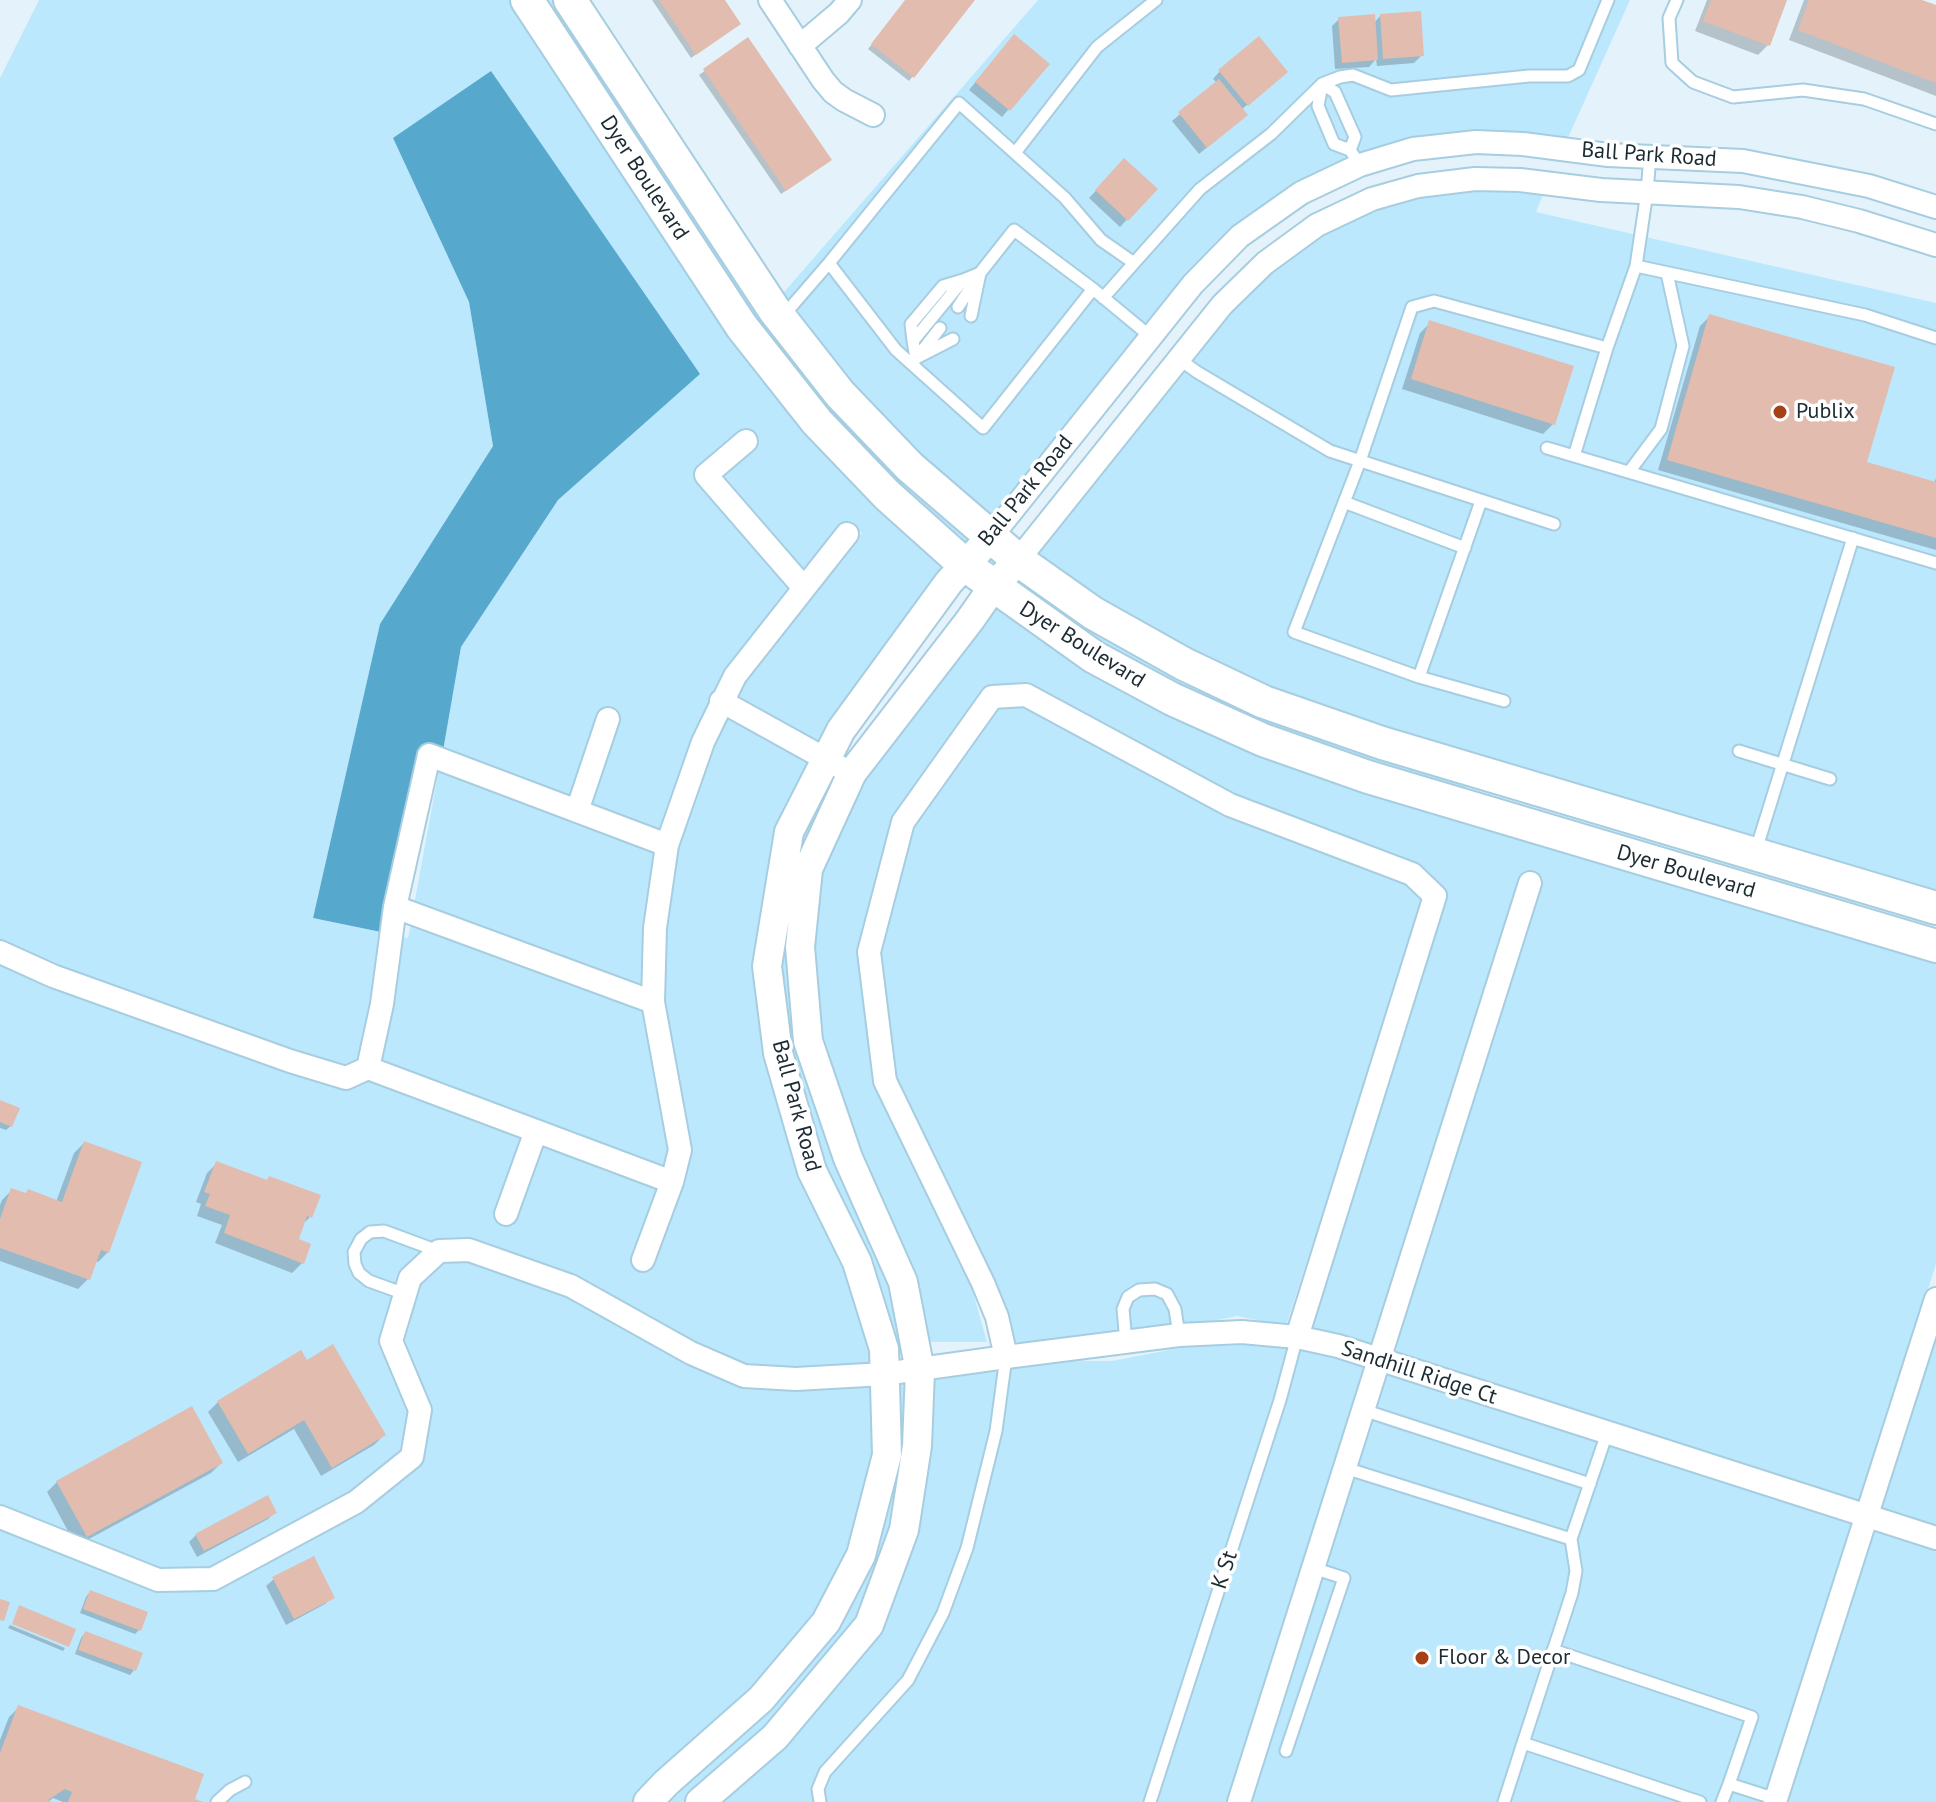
<!DOCTYPE html>
<style>
body{margin:0}
canvas{display:block;background:#e4f3fb}
</style>
<canvas width="1936" height="1802"></canvas>
<script>
const ctx = document.querySelector('canvas').getContext('2d');
ctx.lineJoin = 'round';
function paint(path, color) { ctx.fillStyle = color; ctx.fill(path, 'evenodd'); }
const toPath = rows => new Path2D(rows.map(r => 'M' + r).join(''));
function trace(path, color, width, dash) { ctx.strokeStyle = color; ctx.lineWidth = width; ctx.lineCap = dash ? 'butt' : 'round'; ctx.setLineDash(dash || []); ctx.stroke(path); }
function drawText(font, color, halo, rows, align = 'center') {
  ctx.font = font + ' "PT Sans",sans-serif'; ctx.lineWidth = 7; ctx.setLineDash([]); ctx.textBaseline = 'middle'; ctx.strokeStyle = halo; ctx.fillStyle = color; for (const [text, x, y, turn = 0] of rows) {
    ctx.save(); ctx.translate(x, y); ctx.rotate((+turn || 0) * Math.PI / 180); ctx.textAlign = isNaN(turn) ? turn : align; if (halo) ctx.strokeText(text, 0, 0); ctx.fillText(text, 0, 0); ctx.restore();
  }
}
paint(toPath([
 [39,0,515,0,733,332,951,565,821,745,735,698,744,681,812,595,819,591,817,589,862,533,845,521,804,573,720,476,760,442,745,428,699,468,791,588,727,670,708,704,660,832,590,806,620,714,601,708,570,798,443,751,461,647,558,500,700,373,393,138,469,302,493,446,380,624,313,918,381,932,372,1002,358,1066,523,1136,494,1219,513,1226,543,1143,659,1187,631,1265,650,1272,685,1178,663,1004,665,997,663,996,665,930,677,847,713,746,727,715,812,762,757,966,873,1350,874,1365,795,1370,746,1367,437,1242,381,1338,410,1410,402,1452,349,1494,209,1569,159,1571,0,1507,0,78],
 [538,0,558,0,767,316,977,537,964,551,894,489,750,322],
 [1038,0,1630,0,1567,140,1411,140,1347,158,1347,160,1184,278,989,522,917,461,778,299],
 [1477,189,1544,192,1536,212,1936,303,1936,899,1385,734,1188,656,1032,559,1230,311,1273,270,1324,233,1376,208,1421,195],
 [1020,573,1487,787,1434,787,1176,691,1008,586],
 [996,600,1088,665,1936,956,1936,1264,1859,1504,1392,1354,1543,878,1524,871,1372,1347,1306,1330,1445,899,1234,796,990,688,894,816,859,952,875,1084,972,1289,987,1342,927,1342,818,1040,811,948,818,872,861,778],
 [1024,704,1407,881,1424,898,1286,1326,1237,1316,1109,1342,1008,1342,895,1079,879,953,913,826,998,707],
 [439,769,656,850,643,988,414,905],
 [831,772,839,776,790,947,893,1284,907,1347,894,1356,821,1168,788,1052,778,967,799,835],
 [411,923,643,1009,669,1149,664,1169,380,1063,402,937,408,938],
 [468,1259,567,1294,686,1361,874,1385,877,1453,851,1551,817,1617,753,1692,658,1775,634,1802,0,1802,0,1527,214,1588,419,1465,402,1341,419,1283,444,1261],
 [1936,1333,1936,1529,1879,1510],
 [1241,1336,1336,1355,1366,1365,1228,1802,715,1802,879,1629,929,1360,1112,1361],
 [908,1371,907,1444,894,1527,860,1620,767,1730,684,1802,662,1802,834,1628,895,1380],
 [1386,1372,1853,1522,1764,1802,1250,1802],
 [1873,1528,1936,1548,1936,1802,1786,1802]
]), '#bce8fe');
paint(toPath([
 [491,71,700,374,558,500,461,647,443,751,382,912,384,913,381,932,313,918,380,624,493,446,469,302,393,138]
]), '#56a8cc');
paint(toPath([
 [652,0,723,0,739,24,691,58],
 [907,0,973,0,909,81,868,49],
 [1707,0,1785,0,1768,45,1758,55,1695,31],
 [1804,0,1917,0,1936,7,1936,96,1789,40],
 [1381,15,1421,56,1414,63,1377,66,1376,59,1369,67,1335,69,1332,26,1339,19,1374,23],
 [748,40,825,164,781,194,699,75],
 [1007,44,1047,64,1002,117,969,90],
 [1220,71,1278,79,1241,110,1238,122,1199,154,1172,121,1217,83,1213,79],
 [1124,161,1155,189,1120,227,1089,198],
 [1710,316,1865,463,1934,484,1936,478,1936,550,1658,470,1700,326],
 [1430,323,1553,424,1543,434,1402,389,1420,333],
 [0,1103,11,1126,6,1130,0,1128],
 [84,1143,108,1252,98,1262,95,1261,88,1279,78,1289,0,1261,0,1205,2,1200,12,1190,56,1202,74,1153],
 [217,1163,266,1182,310,1217,302,1225,296,1240,302,1263,292,1273,215,1243,222,1225,197,1216,201,1204,196,1202,207,1173],
 [306,1363,384,1435,374,1445,321,1476,294,1429,238,1462,208,1412,218,1402],
 [221,1463,211,1473,76,1546,47,1492,57,1482],
 [275,1512,268,1519,197,1557,189,1542,196,1535],
 [274,1579,332,1597,325,1604,286,1625,266,1586],
 [90,1592,139,1630,135,1634,80,1613,86,1597],
 [10,1625,65,1648,63,1651,8,1628],
 [85,1633,134,1670,130,1675,75,1654,81,1638],
 [19,1707,193,1800,199,1802,63,1802,53,1798,48,1802,0,1802,0,1740,9,1717]
]), '#0003');
paint(toPath([
 [659,0,725,0,741,24,696,55],
 [905,0,975,0,914,78,871,44],
 [1711,0,1787,0,1770,46,1703,21],
 [1809,0,1922,0,1936,5,1936,83,1798,30],
 [1421,11,1424,56,1383,59,1380,14],
 [1375,14,1378,60,1342,63,1338,17],
 [1014,34,1050,64,1010,111,975,82],
 [1259,36,1288,72,1248,106,1218,70],
 [748,37,832,160,786,191,703,69],
 [1219,79,1248,115,1207,148,1178,112],
 [1124,158,1158,189,1128,221,1095,190],
 [1709,314,1895,367,1867,462,1936,482,1936,538,1667,460],
 [1429,320,1574,366,1555,425,1411,379],
 [0,1100,20,1108,12,1127,0,1122],
 [84,1141,142,1162,109,1253,101,1250,90,1280,0,1248,0,1219,11,1188,26,1193,28,1189,62,1202],
 [216,1161,267,1180,269,1176,321,1195,312,1218,307,1216,299,1239,311,1244,304,1264,224,1233,230,1215,205,1206,210,1194,204,1192],
 [333,1344,386,1435,332,1468,304,1420,248,1454,217,1401,301,1350,307,1360],
 [192,1406,223,1463,87,1537,56,1481],
 [268,1495,277,1513,204,1551,195,1534],
 [314,1556,335,1598,294,1619,272,1577],
 [90,1590,148,1612,141,1631,83,1609],
 [0,1599,10,1602,4,1621,0,1620],
 [19,1605,76,1629,69,1647,12,1624],
 [85,1631,143,1653,136,1671,78,1650],
 [18,1705,204,1774,195,1799,203,1802,68,1802,72,1792,65,1789,48,1800,51,1802,0,1802,0,1753]
]), '#e2bcae');
const service = toPath([
 [1677,0,1669,18,1672,63,1693,82,1733,97,1803,90,1864,99,1936,124],
 [1322,84,1335,92,1355,137,1350,150],
 [1322,85,1318,106,1334,144,1350,150,1360,165],
 [1015,153,1097,47,1156,0],
 [829,263,896,350,983,428,1093,289,1151,337],
 [1636,266,1865,315,1936,338],
 [1103,298,1134,263],
 [958,307,975,281],
 [784,315,829,263,959,103,1065,198,1101,240,1134,263,1200,189,1271,134,1322,84,1340,77,1353,75,1391,90,1529,76,1568,76,1579,70,1608,0],
 [971,316,980,273,1014,230,1093,289],
 [913,341,911,324,943,286,963,280],
 [919,355,940,328],
 [916,358,913,341,963,280,980,273],
 [1179,359,1197,372,1330,451,1554,524],
 [913,363,916,358,953,339],
 [1547,448,1936,563],
 [1574,456,1607,348],
 [1629,472,1661,429,1683,346,1667,273],
 [1481,501,1419,677,1504,701],
 [1344,502,1465,548],
 [1419,677,1294,632,1360,461,1412,307,1434,301,1607,348,1636,266,1647,192,1650,156],
 [1739,751,1830,779],
 [1756,850,1853,538],
 [405,1294,369,1281,359,1273,355,1264,354,1252,361,1239,370,1232,384,1231,438,1251],
 [1126,1342,1123,1309,1128,1297,1139,1290,1155,1289,1167,1294,1175,1309,1179,1335],
 [1363,1410,1590,1484],
 [1345,1468,1571,1539],
 [1553,1650,1752,1717,1729,1784],
 [1523,1743,1572,1593,1576,1571,1571,1539,1607,1433],
 [1286,1751,1344,1578,1313,1568],
 [217,1802,230,1790,245,1782],
 [820,1802,818,1789,825,1772,908,1680,943,1613,967,1548,996,1431,1006,1357],
 [1150,1802,1280,1400,1297,1337],
 [1504,1802,1523,1743,1700,1802],
 [1722,1802,1729,1784,1776,1799]
]);
const minor = toPath([
 [770,0,823,80,833,92,844,100,873,115],
 [800,46,839,13,850,0],
 [746,441,706,475,804,588],
 [991,537,1193,284,1240,236,1301,193,1360,165,1413,149,1476,142,1523,144,1608,155,1743,161,1869,186,1936,207],
 [1018,560,1222,305,1265,263,1317,225,1372,199,1418,186,1475,179,1520,180,1601,190,1739,197,1802,207,1859,221,1936,245],
 [721,701,840,767],
 [577,811,608,719],
 [667,845,429,755,395,907,382,1004,368,1068,672,1182],
 [395,907,653,1002],
 [0,952,53,976,290,1061,346,1078,368,1068],
 [506,1214,536,1131],
 [643,1260,672,1182,680,1150,653,1002,655,928,667,845,703,742,735,676,847,534],
 [1006,1357,997,1317,983,1283,885,1081,869,952,903,822,992,697,1026,695,1230,805,1412,874,1435,896,1297,1337],
 [0,1517,158,1580,213,1579,356,1502,412,1457,420,1410,391,1341,410,1278,439,1251,469,1250,571,1286,691,1353,744,1376,796,1379,884,1374,1006,1357,1179,1335,1242,1332,1297,1337,1338,1346,1936,1538],
 [1239,1802,1530,883],
 [1775,1802,1936,1299]
]);
const tertiary = toPath([
 [648,1802,666,1783,761,1699,826,1622,861,1555,887,1455,884,1349,857,1262,812,1171,778,1053,767,966,789,832,841,730,949,582,991,537],
 [700,1802,775,1737,869,1625,904,1530,917,1446,920,1371,903,1282,848,1158,808,1041,800,947,808,869,852,773,970,620,993,587,1018,560]
]);
const secondary = toPath([
 [527,0,742,327,817,422,887,495,965,565,1094,657,1172,699,1263,740,1368,777,1936,946],
 [570,0,775,311,840,394,910,467,1018,560,1093,613,1184,664,1264,702,1382,743,1936,908]
]);
trace(service, '#a7cde0', 15);
trace(minor, '#a7cde0', 26);
trace(tertiary, '#a7cde0', 32);
trace(secondary, '#a7cde0', 36);
trace(service, '#fff', 11);
trace(minor, '#fff', 22);
trace(tertiary, '#fff', 28);
trace(secondary, '#fff', 32);
for (const [x, y, r, color] of [
 [1780,412,8,"#a64017"],
 [1422,1658,8,"#a64017"]
]) { const dot = new Path2D(); dot.arc(x, y, r, 0, 2 * Math.PI); ctx.fillStyle = color; ctx.fill(dot); trace(dot, '#fff', 3); }
drawText('22px', '#1c2b32', '#fff', [
 ["Ball Park Road",1649,155,4],
 ["Dyer Boulevard",644,178,57],
 ["Ball Park Road",1026,491,-51],
 ["Dyer Boulevard",1082,645,32],
 ["Dyer Boulevard",1686,872,16],
 ["Ball Park Road",796,1106,75],
 ["Sandhill Ridge Ct",1419,1373,18],
 ["K St",1225,1570,-72]
]);
drawText('22px', '#1c2b32', '#fff', [
 ["Publix",1796,412],
 ["Floor & Decor",1438,1658]
], 'left');
</script>
